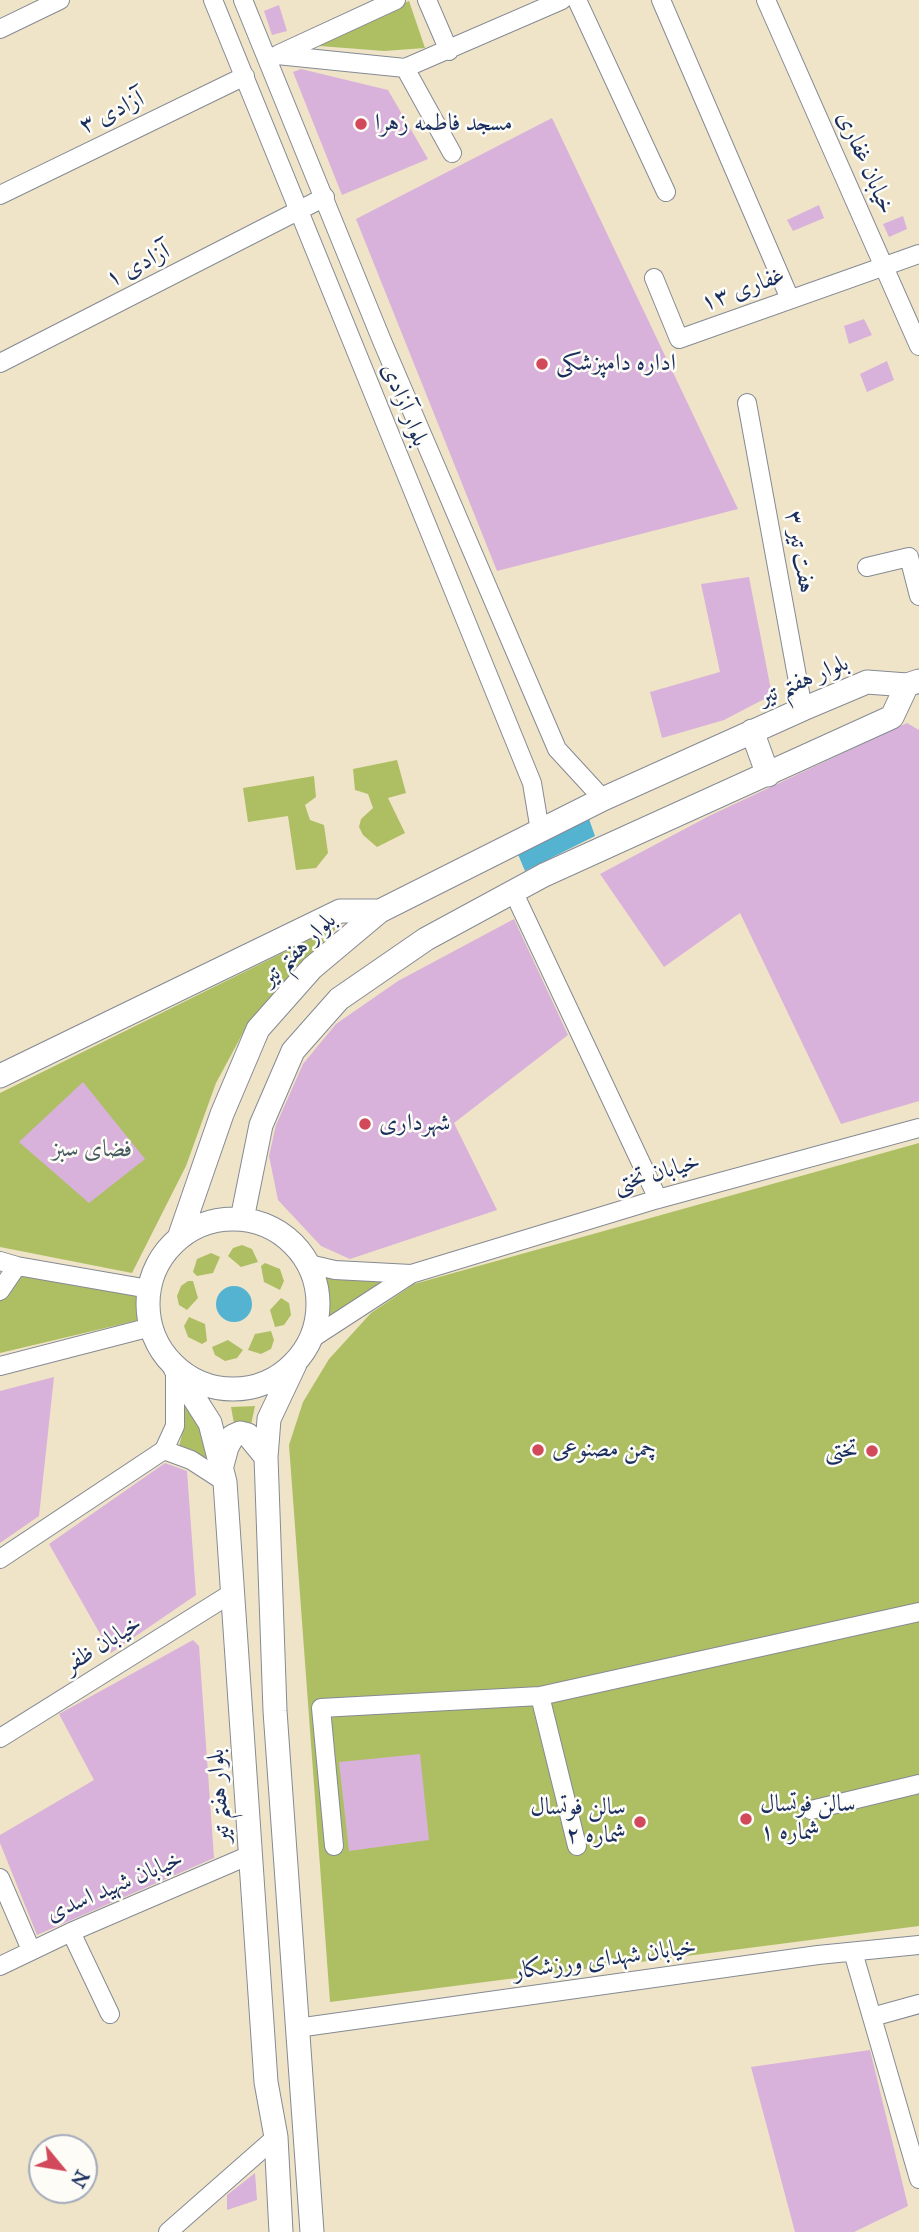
<!DOCTYPE html>
<meta charset="utf-8">
<style>
body{margin:0}
#map{position:relative;width:919px;height:2232px;overflow:hidden;background:#efe4c8;font-family:"IM FELL Great Primer",serif}
canvas{display:block}
.north{position:absolute;left:28px;top:2134px;width:70px;height:70px;box-sizing:border-box;background:#fdfcf7;border:2px solid #a3aaba;border-radius:50%;rotate:120deg;font-size:19px;font-weight:700;line-height:28px;text-align:center;color:#1b2f5e}
.north::after{content:'';display:block;margin:auto;width:24px;height:32px;background:#d1495b;clip-path:polygon(50% 0,100% 100%,50% 72%,0 100%)}
</style>
<div id="map">
<canvas width="919" height="2232"></canvas>
<div class="north">N</div>
</div>
<script>
const ctx = document.querySelector('canvas').getContext('2d');
ctx.lineJoin = 'round';
function paint(path, color) { ctx.fillStyle = color; ctx.fill(path, 'evenodd'); }
const toPath = rows => new Path2D(rows.map(r => 'M' + r).join(''));
function trace(path, color, width, dash) { ctx.strokeStyle = color; ctx.lineWidth = width; ctx.lineCap = dash ? 'butt' : 'round'; ctx.setLineDash(dash || []); ctx.stroke(path); }
function drawText(font, color, halo, rows, align = 'center') {
  ctx.font = font + ' "IM FELL Great Primer",Amiri,serif'; ctx.lineWidth = 5; ctx.setLineDash([]); ctx.textBaseline = 'middle'; ctx.strokeStyle = halo; ctx.fillStyle = color; for (const [text, x, y, turn = 0] of rows) {
    ctx.save(); ctx.translate(x, y); ctx.rotate((+turn || 0) * Math.PI / 180); ctx.textAlign = isNaN(turn) ? turn : align; if (halo) ctx.strokeText(text, 0, 0); ctx.fillText(text, 0, 0); ctx.restore();
  }
}
paint(toPath([
 [409,1,425,48,384,51,307,45],
 [397,760,406,793,388,798,405,833,377,847,363,835,359,827,361,819,373,808,368,794,355,790,353,769],
 [314,776,316,797,305,805,310,820,324,825,328,853,316,868,296,870,288,816,248,822,243,788],
 [339,925,244,1031,216,1083,186,1166,132,1273,0,1247,0,1093],
 [919,1143,919,1926,330,2002,289,1445,303,1402,329,1359,371,1313,414,1284],
 [242,1245,252,1249,258,1262,241,1267,228,1256,233,1248],
 [211,1253,220,1257,213,1273,197,1276,193,1272,197,1259],
 [265,1263,280,1269,284,1281,280,1290,264,1282,261,1266],
 [314,1267,403,1277,316,1333,322,1314,321,1287],
 [16,1272,143,1285,139,1320,0,1353,0,1298],
 [188,1281,193,1281,198,1298,187,1310,179,1305,177,1296,181,1286],
 [281,1298,289,1303,291,1315,284,1325,275,1327,270,1310],
 [189,1317,205,1324,207,1341,202,1344,188,1337,184,1326],
 [271,1331,274,1340,271,1349,261,1354,248,1350,255,1334],
 [228,1340,243,1350,237,1358,225,1361,215,1355,212,1347],
 [180,1392,202,1424,216,1466,179,1446,183,1431],
 [255,1406,251,1425,235,1429,231,1407]
]), '#aebf63');
paint(toPath([
 [588,816,595,836,525,871,517,852],
 '216 1304a18 18 0 1 1 36 0a18 18 0 1 1-36 0Z'
]), '#53b3d1');
paint(toPath([
 [279,5,287,31,272,35,264,11],
 [301,69,388,90,428,159,342,195,293,72],
 [552,118,738,509,497,571,356,219],
 [819,205,824,218,793,231,787,220],
 [903,216,907,229,889,237,883,224],
 [864,319,872,335,849,344,844,326],
 [887,361,894,380,867,392,860,374],
 [749,577,772,695,724,720,662,738,650,692,720,672,701,584],
 [907,723,919,730,919,1101,841,1124,740,913,664,967,600,874,709,816],
 [514,919,568,1035,454,1123,497,1210,350,1259,321,1246,278,1200,269,1156,276,1125,303,1064,336,1024,398,981],
 [83,1082,145,1159,89,1203,19,1142],
 [54,1377,39,1516,0,1543,0,1391],
 [165,1463,187,1471,196,1595,111,1653,49,1544],
 [193,1640,199,1646,214,1858,37,1935,0,1843,0,1835,94,1780,59,1714],
 [420,1754,429,1840,349,1851,339,1762],
 [870,2050,908,2206,854,2232,795,2232,751,2067],
 [255,2173,257,2200,227,2210,227,2195]
]), '#d8b2da');
const minor = toPath([
 [213,0,532,783,540,831],
 [243,0,382,341,557,749,603,799],
 [427,0,449,51],
 [577,0,666,192],
 [661,0,790,299],
 [766,0,919,346],
 [0,29,60,0],
 [279,54,396,0],
 [277,55,405,68,562,0],
 [405,68,452,153],
 [0,195,245,76],
 [654,278,679,339,919,254],
 [0,363,325,197],
 [747,403,803,709],
 [867,567,909,557,919,596],
 [513,891,658,1199],
 [0,1261,17,1266,149,1289],
 [309,1264,335,1270,411,1274],
 [0,1291,17,1266],
 [311,1339,411,1274,658,1199,919,1128],
 [0,1366,151,1327],
 [175,1368,175,1426,164,1450,191,1460,225,1482],
 [0,1559,164,1450],
 [540,1696,577,1846],
 [0,1738,232,1593],
 [811,1810,919,1784],
 [334,1846,321,1708,540,1696,919,1612],
 [0,1878,31,1950],
 [71,1932,110,2014],
 [853,1952,919,2179],
 [0,1966,71,1932,250,1855],
 [872,2017,919,2004],
 [297,2028,818,1955,919,1945],
 [168,2232,276,2137]
]);
const major = toPath([
 [752,731,768,775],
 [0,1076,340,911,380,911],
 '148 1304a85 85 0 1 1 170 0a85 85 0 1 1-170 0Z',
 [242,1219,261,1125,293,1051,339,999,426,939,544,875,892,717,907,685],
 [179,1238,222,1114,258,1029,312,968,380,911,603,799,803,709,867,682,907,685,919,681],
 [295,1364,269,1419,266,1457,275,1711,312,2232],
 [175,1368,210,1423,225,1482,266,2082,276,2137,281,2232],
 [221,1469,227,1447,233,1436,240,1433,248,1435,266,1457]
]);
trace(minor, '#858a93', 20);
trace(major, '#858a93', 25);
trace(minor, '#fff', 18);
trace(major, '#fff', 23);
for (const [x, y, r, color] of [
 [361,124,7,"#d1495b"],
 [542,364,7,"#d1495b"],
 [365,1124,7,"#d1495b"],
 [538,1450,7,"#d1495b"],
 [872,1451,7,"#d1495b"],
 [746,1819,7,"#d1495b"],
 [640,1822,7,"#d1495b"]
]) { const dot = new Path2D(); dot.arc(x, y, r, 0, 2 * Math.PI); ctx.fillStyle = color; ctx.fill(dot); trace(dot, '#fdfcf7', 2.5); }
drawText('24px', '#1b2f5e', '#fdfcf7', [
 ["آزادی ۳",112,113,-26],
 ["خیابان غفاری",865,163,66],
 ["آزادی ۱",138,266,-27],
 ["غفاری ۱۳",743,290,-20],
 ["بلوار آزادی",404,405,68],
 ["هفت تیر ۳",799,552,80],
 ["بلوار هفتم تیر",804,681,-23],
 ["بلوار هفتم تیر",299,950,-44],
 ["خیابان تختی",657,1174,-16],
 ["خیابان ظفر",103,1645,-32],
 ["بلوار هفتم تیر",220,1796,-94],
 ["خیابان شهید اسدی",115,1887,-23],
 ["خیابان شهدای ورزشکار",605,1960,-8]
]);
drawText('24px', '#1b2f5e', '#fdfcf7', [
 ["مسجد فاطمه زهرا",375,124],
 ["اداره دامپزشکی",556,364],
 ["شهرداری",379,1124],
 ["چمن مصنوعی",552,1450],
 ["تختی",858,1451,"right"],
 ["سالن فوتسال",760,1805],
 ["شماره ۱",760,1833],
 ["سالن فوتسال",626,1808,"right"],
 ["شماره ۲",626,1836,"right"]
], 'left');
drawText('24px', '#475a60', '#fdfcf7', [
 ["فضای سبز",92,1150]
]);
</script>
